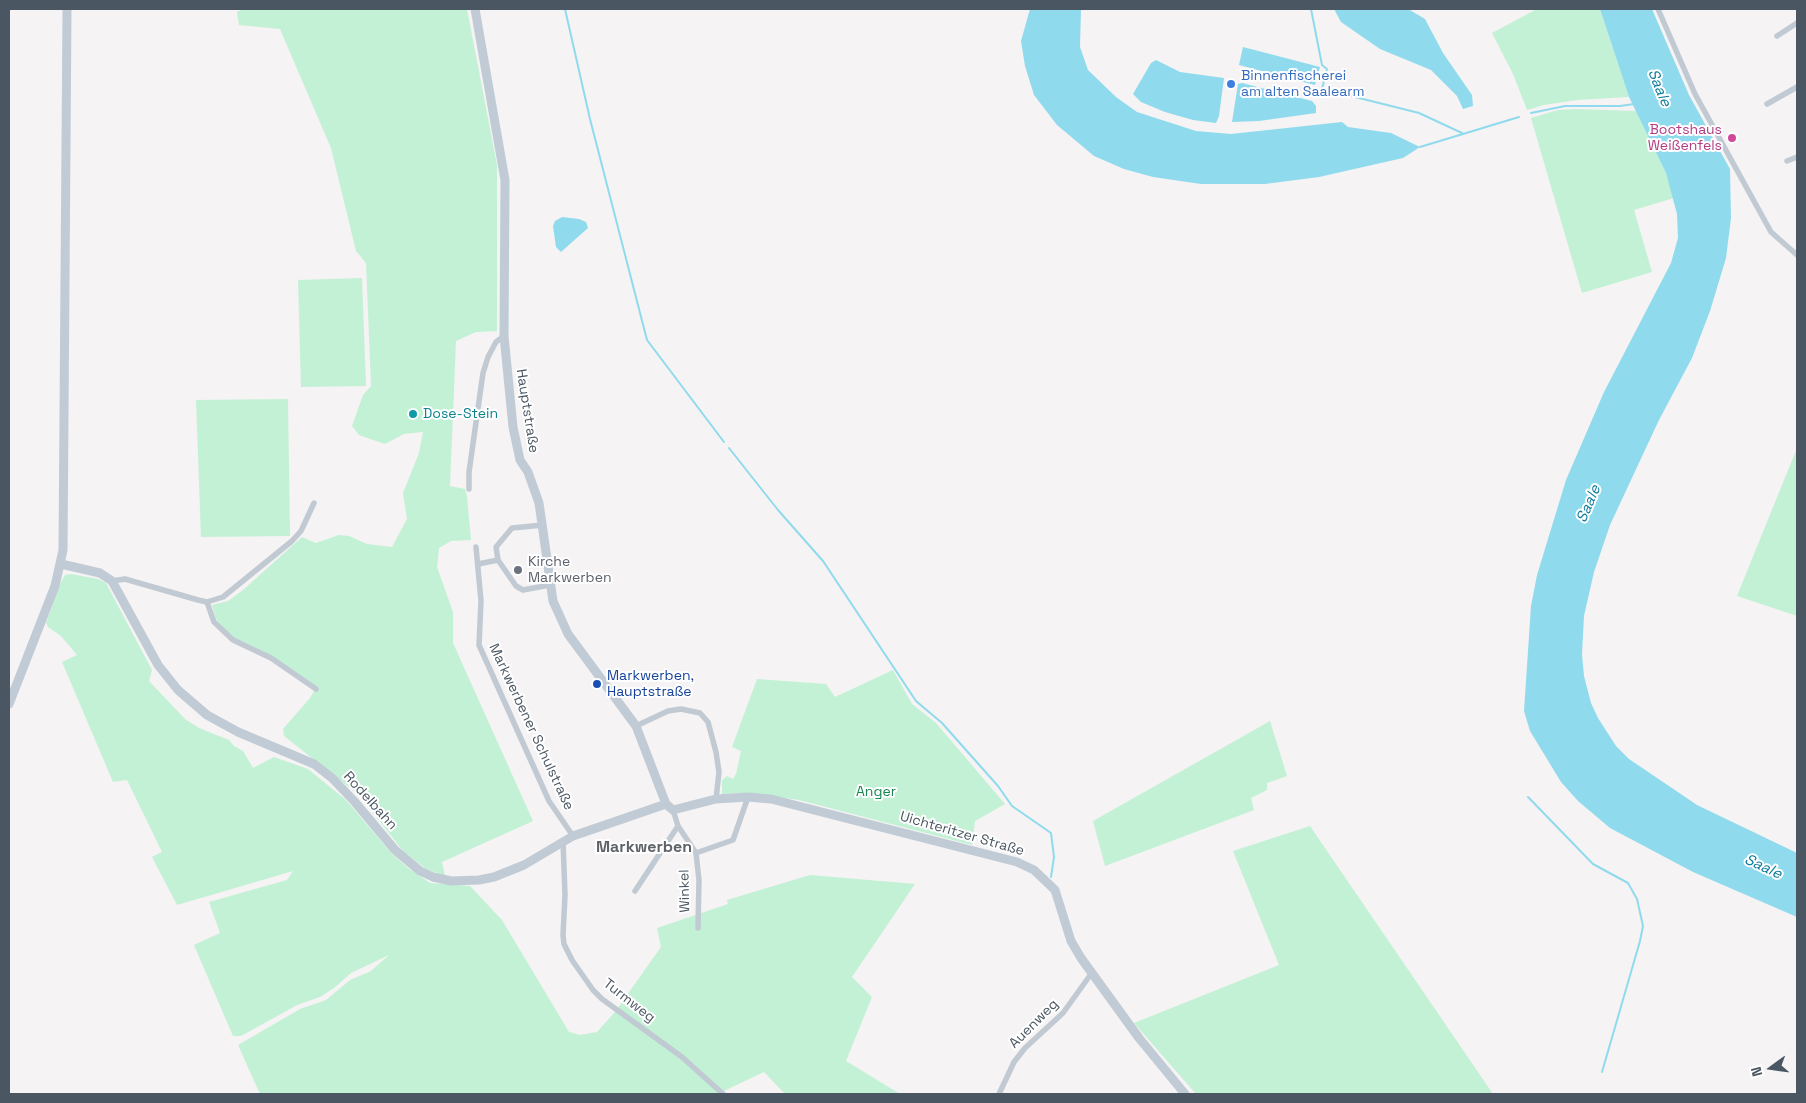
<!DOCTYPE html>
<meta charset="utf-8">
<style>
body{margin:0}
#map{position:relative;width:1806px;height:1103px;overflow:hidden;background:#f5f3f3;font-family:"Space Grotesk",sans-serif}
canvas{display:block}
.frame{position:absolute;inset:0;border:10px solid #4a5661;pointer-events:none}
.north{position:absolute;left:1746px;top:1043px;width:50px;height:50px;-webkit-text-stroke:4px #fff;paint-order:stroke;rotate:256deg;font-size:14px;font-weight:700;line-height:20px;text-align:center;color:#4a5661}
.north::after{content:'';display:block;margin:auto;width:18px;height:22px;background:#4a5661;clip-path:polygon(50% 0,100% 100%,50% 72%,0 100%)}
</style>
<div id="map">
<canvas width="1806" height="1103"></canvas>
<div class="frame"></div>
<div class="north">N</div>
</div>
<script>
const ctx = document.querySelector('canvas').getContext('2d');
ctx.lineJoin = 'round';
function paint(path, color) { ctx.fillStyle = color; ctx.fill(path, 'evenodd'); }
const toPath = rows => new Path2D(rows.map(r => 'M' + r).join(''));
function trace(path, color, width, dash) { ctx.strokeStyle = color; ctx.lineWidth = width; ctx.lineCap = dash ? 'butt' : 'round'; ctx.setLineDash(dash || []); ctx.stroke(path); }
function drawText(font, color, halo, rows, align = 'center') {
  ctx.font = font + ' "Space Grotesk",sans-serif'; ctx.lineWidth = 4; ctx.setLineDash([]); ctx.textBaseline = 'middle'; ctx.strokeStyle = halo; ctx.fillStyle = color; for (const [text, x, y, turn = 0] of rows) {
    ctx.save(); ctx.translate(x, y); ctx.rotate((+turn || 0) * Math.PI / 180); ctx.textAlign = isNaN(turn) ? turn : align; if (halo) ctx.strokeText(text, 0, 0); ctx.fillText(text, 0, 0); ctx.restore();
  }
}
paint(toPath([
 [243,9,467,9,497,165,497,331,476,332,456,341,450,486,465,489,467,496,471,540,451,541,439,548,437,567,453,612,453,643,533,821,442,862,445,876,426,869,403,851,360,796,284,736,283,729,310,698,315,689,271,658,233,640,216,619,212,605,228,601,243,590,302,537,316,543,339,535,349,536,367,544,392,547,407,519,403,493,419,453,423,432,404,434,385,444,359,435,352,426,363,395,371,386,366,263,356,251,331,148,280,29,239,25,237,12],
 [1537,9,1600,9,1629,97,1577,100,1544,105,1527,110,1513,74,1492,33],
 [1577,109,1636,111,1666,173,1674,198,1634,210,1652,272,1582,293,1531,118,1558,110],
 [362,278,366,386,301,387,298,280],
 [288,399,290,536,201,537,196,400],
 [1797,448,1797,616,1737,596],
 [71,574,98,579,106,583,152,670,149,681,185,719,199,728,229,740,234,746,243,751,253,768,274,757,308,769,346,800,392,854,408,868,430,883,470,886,502,920,569,1032,580,1035,597,1032,615,1012,661,947,657,928,728,904,727,900,810,875,915,884,852,977,872,997,846,1061,900,1094,785,1094,764,1072,726,1090,722,1094,260,1094,238,1045,300,1009,326,1000,350,980,371,971,389,955,351,973,334,988,320,997,297,1005,241,1036,233,1036,194,945,220,933,209,902,287,880,293,871,177,905,152,857,162,852,127,780,113,782,62,662,77,655,61,636,48,627,46,623,61,582,65,575],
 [893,670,912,704,936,723,1005,804,975,821,972,845,799,800,747,793,722,794,722,780,727,776,733,779,736,774,741,751,732,747,757,679,826,684,835,697],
 [1270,721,1287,776,1267,783,1267,790,1251,798,1254,810,1105,866,1093,821],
 [1310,826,1493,1094,1196,1094,1134,1023,1279,965,1233,851]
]), '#c3f1d5');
paint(toPath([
 [1030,9,1081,9,1080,47,1088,70,1116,97,1137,112,1196,131,1231,134,1342,122,1348,127,1391,133,1420,147,1403,158,1319,177,1265,184,1201,184,1153,177,1124,169,1094,156,1057,125,1034,95,1025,66,1021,41],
 [1334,9,1408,9,1425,19,1443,53,1472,95,1473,106,1463,109,1457,96,1431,70,1380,49,1341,22],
 [1600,9,1652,9,1689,95,1730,169,1731,218,1726,258,1710,311,1692,358,1659,420,1610,525,1594,572,1584,616,1582,654,1584,676,1591,703,1598,718,1616,746,1629,759,1697,805,1797,853,1797,917,1693,872,1610,828,1578,801,1561,782,1530,731,1524,711,1531,606,1537,575,1566,480,1604,392,1671,263,1678,238,1677,214,1666,173,1629,97],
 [1243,47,1320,67,1315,85,1239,65],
 [1156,60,1180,72,1224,78,1219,116,1216,123,1193,120,1165,112,1141,102,1133,94,1151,63],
 [1242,83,1312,101,1316,106,1316,113,1259,121,1232,122,1238,84],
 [562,217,579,219,586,222,588,228,561,252,556,247,553,226,555,221]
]), '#90daee');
trace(toPath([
 [565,9,590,119,647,340,724,442],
 [1311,9,1322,65,1327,69,1322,89,1332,91],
 [1339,93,1419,113,1462,133],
 [1531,113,1565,106,1620,106,1634,104],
 [1420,147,1519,117],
 [729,448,778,510,823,561,916,701,942,723,998,786,1012,806,1051,833,1054,857,1051,877],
 [1528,797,1593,864,1628,883,1637,899,1643,926,1640,941,1602,1072]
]), '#90daee', 2);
trace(toPath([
 [1658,9,1695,94,1771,232,1797,255],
 [1777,36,1797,23],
 [1767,104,1797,87],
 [1787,161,1797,157],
 [469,489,469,472,483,373,488,357,496,342,504,336],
 [543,525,512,528,496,547,498,560,516,586,523,590,550,585],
 [476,547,481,601,479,645,549,801,573,836],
 [478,564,498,560],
 [112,581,125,579,198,600,207,602,223,597,292,541,301,531,314,503],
 [207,602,214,622,233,640,271,658,316,689],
 [636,726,668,711,681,709,700,713,708,722,716,752,719,772,716,799],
 [673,810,678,826,696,853,699,880,698,928],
 [563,841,565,895,563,935,564,944,572,960,593,990,602,999,682,1057,723,1094],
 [696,853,733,840,748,797],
 [635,891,678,826],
 [999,1094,1014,1062,1025,1048,1063,1013,1091,974]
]), '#c1cad2', 5.5);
trace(toPath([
 [475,9,505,180,504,336,513,427,520,460,528,472,539,503,553,601,568,634,636,726,666,804,673,810,716,799,748,797,771,799,1017,862,1034,870,1055,890,1071,941,1081,958,1139,1038,1185,1094],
 [61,564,100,573,112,581,158,665,178,690,207,715,238,732,314,764,332,778,354,801,395,850,420,871,433,877,451,881,479,880,494,877,524,865,573,836,666,804],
 [9,704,55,586,63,550,67,9]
]), '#c1cbd6', 9);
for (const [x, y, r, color] of [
 [1231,84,5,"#3f7fe0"],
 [1732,138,5,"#d1479c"],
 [413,414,5,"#0f9aa8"],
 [518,570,5,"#6b7280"],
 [597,684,5,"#1a4fb4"]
]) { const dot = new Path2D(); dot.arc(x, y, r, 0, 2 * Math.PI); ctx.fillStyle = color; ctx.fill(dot); trace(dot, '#fff', 2); }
drawText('14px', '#366cbe', '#fff', [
 ["Binnenfischerei",1241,76],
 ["am alten Saalearm",1241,92]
], 'left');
drawText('14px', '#b23c85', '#fff', [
 ["Bootshaus",1722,130],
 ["Weißenfels",1722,146]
], 'right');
drawText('14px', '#4a5661', '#fff', [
 ["Hauptstraße",527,411,81],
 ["Markwerbener Schulstraße",531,727,65],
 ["Rodelbahn",370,801,48],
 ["Uichteritzer Straße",962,834,16],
 ["Winkel",685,891,-91],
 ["Turmweg",629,1001,38],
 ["Auenweg",1034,1024,-45]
]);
drawText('14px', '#0d838f', '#fff', [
 ["Dose-Stein",423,414]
], 'left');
drawText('14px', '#5b616d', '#fff', [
 ["Kirche",528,562],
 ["Markwerben",528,578]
], 'left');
drawText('14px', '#164399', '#fff', [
 ["Markwerben,",607,676],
 ["Hauptstraße",607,692]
], 'left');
drawText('14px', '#17864f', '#fff', [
 ["Anger",876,792]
]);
drawText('italic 15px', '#0c7c9b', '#fff', [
 ["Saale",1659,88,68],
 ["Saale",1589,504,-67],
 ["Saale",1763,867,25]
]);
drawText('bold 16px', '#5f6368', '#fff', [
 ["Markwerben",644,848]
]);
</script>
